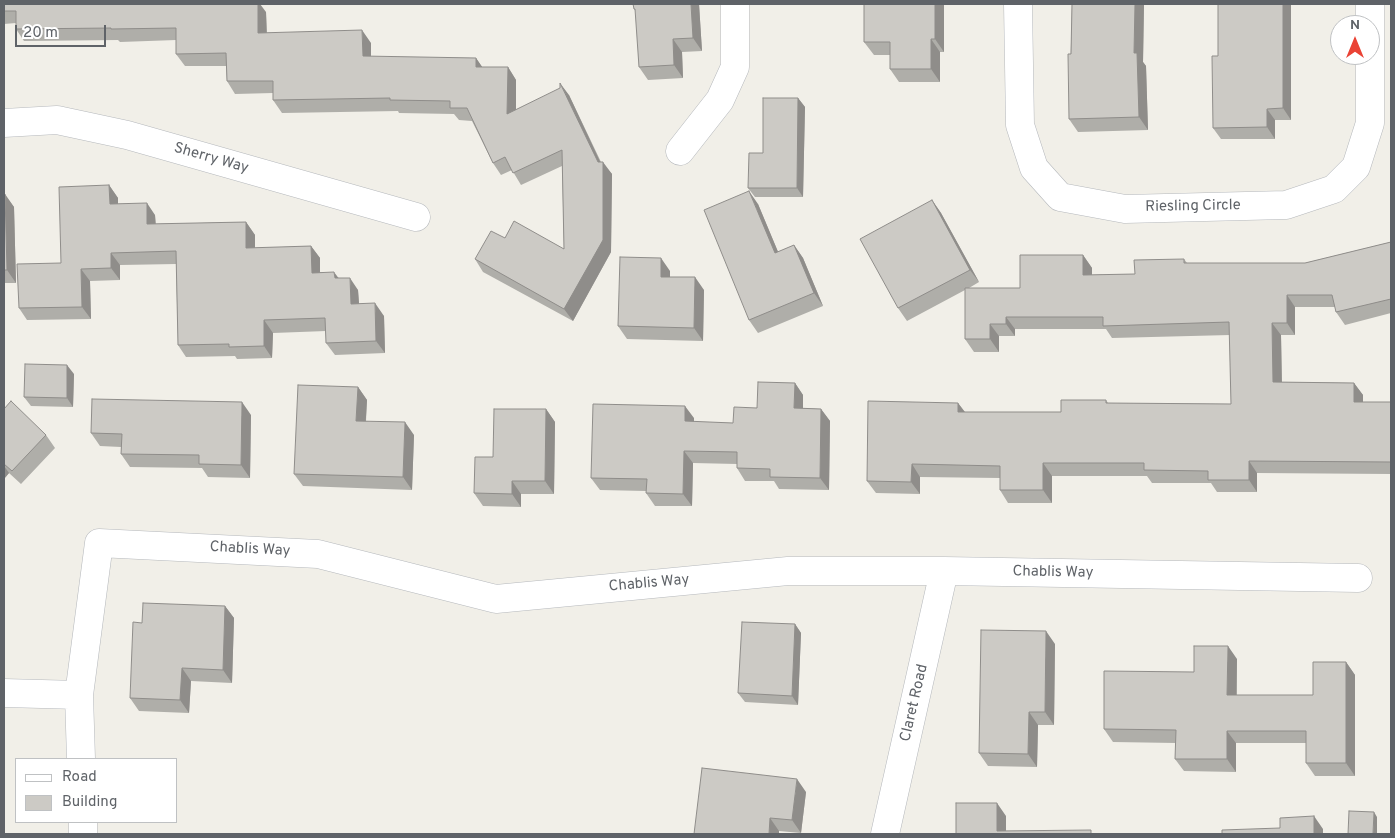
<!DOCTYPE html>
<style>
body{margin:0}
#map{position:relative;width:1395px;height:838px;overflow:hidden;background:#f1efe8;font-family:Overpass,sans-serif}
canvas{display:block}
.frame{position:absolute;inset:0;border:5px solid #5f6368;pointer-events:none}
.legend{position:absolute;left:15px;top:758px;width:162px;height:65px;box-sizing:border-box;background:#fff;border:1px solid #bfc1c3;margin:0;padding:6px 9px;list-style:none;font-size:15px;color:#5f6368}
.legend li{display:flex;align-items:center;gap:10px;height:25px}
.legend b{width:25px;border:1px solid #bfc1c3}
.north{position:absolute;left:1330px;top:15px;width:50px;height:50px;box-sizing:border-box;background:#fff;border:1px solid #bfc1c3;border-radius:50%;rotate:0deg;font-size:14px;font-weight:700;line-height:20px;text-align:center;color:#5f6368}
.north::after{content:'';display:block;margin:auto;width:18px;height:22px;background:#ea4335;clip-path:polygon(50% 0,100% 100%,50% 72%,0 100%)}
.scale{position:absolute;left:15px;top:25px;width:91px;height:22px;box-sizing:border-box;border:2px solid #5f6368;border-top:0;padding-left:6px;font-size:15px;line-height:18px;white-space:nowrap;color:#5f6368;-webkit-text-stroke:4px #fff;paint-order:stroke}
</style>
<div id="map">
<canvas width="1395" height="838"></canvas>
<div class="frame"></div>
<ul class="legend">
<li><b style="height:6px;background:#fff"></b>Road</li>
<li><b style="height:14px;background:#cccac5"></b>Building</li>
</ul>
<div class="north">N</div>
<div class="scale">20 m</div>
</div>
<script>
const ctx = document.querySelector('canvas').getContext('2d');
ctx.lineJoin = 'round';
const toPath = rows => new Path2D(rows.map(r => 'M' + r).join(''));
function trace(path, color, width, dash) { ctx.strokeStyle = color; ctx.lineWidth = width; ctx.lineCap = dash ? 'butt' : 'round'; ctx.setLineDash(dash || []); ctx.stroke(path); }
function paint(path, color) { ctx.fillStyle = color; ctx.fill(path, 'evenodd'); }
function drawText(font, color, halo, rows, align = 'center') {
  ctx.font = font + ' Overpass,sans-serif'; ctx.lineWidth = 4.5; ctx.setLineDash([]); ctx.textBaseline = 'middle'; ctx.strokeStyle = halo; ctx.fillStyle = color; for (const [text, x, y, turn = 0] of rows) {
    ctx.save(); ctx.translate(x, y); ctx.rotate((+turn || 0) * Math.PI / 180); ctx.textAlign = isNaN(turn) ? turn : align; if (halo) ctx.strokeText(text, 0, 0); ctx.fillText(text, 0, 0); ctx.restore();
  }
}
const minor = toPath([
 [1018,4,1020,125,1034,168,1060,197,1125,209,1286,205,1334,189,1356,167,1370,123,1370,4],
 [4,123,57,120,127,135,416,217],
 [680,151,720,100,735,67,735,4],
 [4,693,79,695],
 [81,759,79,695,99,543,318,554,496,599,788,571,944,571,1358,578],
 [83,822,83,834],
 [885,834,944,571]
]);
trace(minor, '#b5b8bc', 29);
trace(minor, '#fff', 28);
paint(toPath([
 [4,4,266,12,267,33,371,43,371,57,476,58,482,67,508,67,516,80,516,110,569,95,601,162,612,174,611,252,573,321,483,272,475,259,505,238,564,249,562,166,521,185,512,170,501,175,493,163,472,121,459,120,454,114,399,113,398,111,282,113,273,100,273,93,235,94,227,81,226,66,185,66,176,54,176,40,120,42,118,40,24,41,16,29,16,23,4,24],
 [633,4,699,4,702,51,682,52,683,78,648,80,639,67,636,12,634,9],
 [944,4,944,52,940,52,940,82,899,82,890,69,890,55,874,55,864,42],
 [1072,4,1144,4,1143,62,1146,66,1148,130,1078,132,1069,119],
 [1218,4,1291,4,1291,120,1275,120,1275,139,1221,139,1213,128,1218,56],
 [798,98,805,107,803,197,755,197,748,188,763,153],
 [109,185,118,198,118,204,155,215,156,224,246,222,255,235,255,248,311,246,320,258,320,272,339,278,358,290,359,304,384,316,385,353,335,355,326,343,326,331,273,333,272,358,237,359,235,356,186,357,178,345,176,264,120,265,120,280,90,281,91,319,27,320,19,308,61,263],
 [4,194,14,207,16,283,4,283],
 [932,200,941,213,979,282,969,288,1020,288,1083,255,1092,268,1092,275,1135,274,1184,259,1187,263,1305,263,1391,242,1391,313,1345,325,1336,312,1335,307,1295,307,1295,335,1281,335,1282,382,1354,383,1363,395,1363,402,1391,402,1391,474,1257,473,1257,492,1217,492,1211,483,1152,483,1147,476,1052,476,1052,503,1008,503,1000,490,1000,478,920,477,920,494,876,493,867,481,958,403,965,412,1061,412,1106,400,1108,403,1231,404,1230,335,1112,338,1106,329,1015,329,1015,336,999,336,999,352,974,352,965,339,965,290,907,321,898,308],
 [758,204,778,252,794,245,803,258,823,306,758,333,749,320],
 [670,271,670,277,704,290,703,341,627,339,618,326],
 [74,374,73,407,31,406,24,397],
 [795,383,803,395,803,408,821,409,830,421,829,490,779,489,774,481,745,481,737,468,737,464,693,463,692,506,655,506,646,493,646,491,600,490,591,478,694,418,694,422,733,423],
 [358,387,367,400,366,421,414,435,412,490,303,486,294,474],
 [4,409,46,435,55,448,21,484,9,473,4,479],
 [546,409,555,422,554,494,521,494,521,507,483,506,474,493,493,457],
 [251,415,250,478,208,477,202,468,130,467,121,454,121,447,100,446,91,433],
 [225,606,234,618,232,683,191,681,189,713,139,711,130,698,142,623],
 [795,624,801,633,798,705,745,702,738,693],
 [1055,644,1054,725,1038,725,1037,767,988,766,979,753],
 [1237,659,1237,695,1313,695,1346,662,1355,675,1355,776,1315,776,1306,763,1306,743,1236,743,1236,772,1184,771,1175,759,1176,743,1113,742,1104,729,1194,672],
 [806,792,801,833,779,831,694,834]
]), '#afaea9');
paint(toPath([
 [258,4,260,4,266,12,267,45,258,33],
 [691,4,699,4,702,51,693,38],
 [935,4,944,4,944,52,935,39],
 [1135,4,1144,4,1143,62,1146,66,1148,130,1139,117,1134,53],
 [1283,4,1291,4,1291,120,1283,108],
 [362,30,371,43,371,69,363,56],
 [673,39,682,52,683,78,674,65],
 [931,39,940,52,940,82,931,69],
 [476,58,485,71,476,67],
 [508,67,516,80,516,126,507,114],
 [560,83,569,95,603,168,603,162,612,174,611,252,573,321,564,309,598,162],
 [798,98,805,107,803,197,797,188],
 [1267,109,1275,120,1275,139,1267,127],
 [109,185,118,198,118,216,110,204],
 [749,191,758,204,784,266,775,253],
 [5,194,14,207,16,283,7,270],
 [932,200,941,213,979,282,970,270],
 [147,203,155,215,156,237,147,224],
 [246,222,255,235,255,260,246,248],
 [794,245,803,258,823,306,814,293],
 [311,246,320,258,320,285,312,273],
 [111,253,120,265,120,280,111,268],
 [1083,255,1092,268,1092,287,1083,275],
 [661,258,670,271,670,290,661,277],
 [81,269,90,281,91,319,82,307],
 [334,272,343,284,335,278],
 [695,277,704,290,703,341,694,328],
 [350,278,358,290,360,317,351,304],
 [1287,295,1295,307,1295,335,1287,323],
 [375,303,384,316,385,353,376,341],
 [1006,317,1015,329,1015,336,1006,324],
 [264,320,273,333,272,358,264,346],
 [1272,323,1281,335,1282,394,1273,382],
 [990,324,999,336,999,352,990,339],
 [67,365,74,374,73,407,67,398],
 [795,383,803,395,803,421,794,408],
 [1354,383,1363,395,1363,414,1354,402],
 [358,387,367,400,365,433,356,421],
 [242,402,251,415,250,478,241,465],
 [958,403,967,415,958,412],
 [685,406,694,418,694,434,685,421],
 [546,409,555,422,554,494,545,481],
 [821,409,830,421,829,490,820,478],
 [405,422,414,435,412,490,403,477],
 [684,451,693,463,692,506,683,494],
 [1249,461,1257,473,1257,492,1249,480],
 [1043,463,1052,476,1052,503,1043,490],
 [912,464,920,477,920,494,911,482],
 [4,466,9,473,4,479],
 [512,481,521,494,521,507,512,494],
 [225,606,234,618,232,683,223,670],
 [795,624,801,633,798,705,792,696],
 [1046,631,1055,644,1054,725,1045,712],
 [1228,646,1237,659,1236,708,1227,695],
 [1346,662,1355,675,1355,776,1346,763],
 [182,668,191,681,189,713,180,700],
 [1029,712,1038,725,1037,767,1028,754],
 [1227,731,1236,743,1236,772,1227,759],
 [797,779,806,792,801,833,792,820],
 [4,799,5,800,5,834,4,834],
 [997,803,1006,816,1006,834,997,831],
 [1374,812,1377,817,1377,834,1373,834],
 [1314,816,1323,829,1323,834,1314,834],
 [770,818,779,831,779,834,769,834]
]), '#8f8d8a');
const building = toPath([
 [4,4,258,4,258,33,362,30,363,56,476,58,476,67,508,67,507,114,560,88,560,83,598,162,603,162,603,240,564,309,475,259,491,231,505,238,514,221,564,249,562,150,513,173,505,157,493,163,467,108,450,108,450,101,390,100,390,98,273,100,273,81,227,81,226,53,176,54,176,28,111,29,111,28,16,29,16,11,4,11,4,4],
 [633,4,691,4,693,38,673,39,674,65,639,67,635,9,634,9,633,4],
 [864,4,935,4,935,39,931,39,931,69,890,69,890,42,864,42,864,4],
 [1072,4,1135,4,1134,53,1137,53,1139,117,1069,119,1068,54,1071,54,1072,4],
 [1218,4,1283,4,1283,108,1267,109,1267,127,1213,128,1212,56,1218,56,1218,4],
 [763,98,798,98,797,188,748,188,749,153,763,153,763,98],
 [109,185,110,204,147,203,147,224,246,222,246,248,311,246,312,273,334,272,335,278,350,278,351,304,375,303,376,341,326,343,325,318,264,320,264,346,229,347,229,344,178,345,176,251,111,253,111,268,81,269,82,307,19,308,17,264,61,263,59,187,109,185],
 [749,191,775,253,794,245,814,293,749,320,704,210,749,191],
 [4,194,5,194,7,270,4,270,4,194],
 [932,200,970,270,898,308,860,239,932,200],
 [1391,242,1391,299,1336,312,1332,295,1287,295,1287,323,1272,323,1273,382,1354,383,1354,402,1391,402,1391,462,1249,461,1249,480,1208,480,1208,471,1144,470,1144,463,1043,463,1043,490,1000,490,1000,466,912,464,911,482,867,481,868,401,958,403,958,412,1061,412,1061,400,1106,400,1106,403,1231,404,1229,322,1103,326,1103,317,1006,317,1006,324,990,324,990,339,965,339,965,288,1020,288,1020,255,1083,255,1083,275,1135,274,1134,260,1184,259,1184,263,1305,263,1391,242],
 [620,257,661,258,661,277,695,277,694,328,618,326,620,257],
 [25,364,67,365,67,398,24,397,25,364],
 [758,382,795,383,794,408,821,409,820,478,770,477,770,469,737,468,737,452,684,451,683,494,646,493,647,479,591,478,593,404,685,406,685,421,733,423,734,407,757,408,758,382],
 [298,385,358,387,356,421,405,422,403,477,294,474,298,385],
 [92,399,242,402,241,465,199,464,199,455,121,454,122,434,91,433,92,399],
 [11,401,46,435,12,471,4,464,4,409,11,401],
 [494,409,546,409,545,481,512,481,512,494,474,493,475,457,493,457,494,409],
 [143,603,225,606,223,670,182,668,180,700,130,698,133,622,142,623,143,603],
 [742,622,795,624,792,696,738,693,742,622],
 [981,630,1046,631,1045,712,1029,712,1028,754,979,753,981,630],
 [1194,646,1228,646,1227,695,1313,695,1313,662,1346,662,1346,763,1306,763,1306,731,1227,731,1227,759,1175,759,1176,730,1104,729,1104,671,1194,672,1194,646],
 [702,768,797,779,792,820,770,818,769,834,694,834,702,768],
 [956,803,997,803,997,831,1091,830,1091,834,956,834,956,803],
 [1349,811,1374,812,1373,834,1348,834,1349,811],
 [1314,816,1314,834,1222,834,1222,830,1280,828,1280,818,1314,816]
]);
paint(building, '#cccac5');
trace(building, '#8f8d8a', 1);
drawText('15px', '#5f6368', '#fff', [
 ["Sherry Way",211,159,16],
 ["Riesling Circle",1193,207,-1],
 ["Chablis Way",250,550,3],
 ["Chablis Way",1053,573,1],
 ["Chablis Way",649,584,-5],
 ["Claret Road",915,703,-77]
]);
</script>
